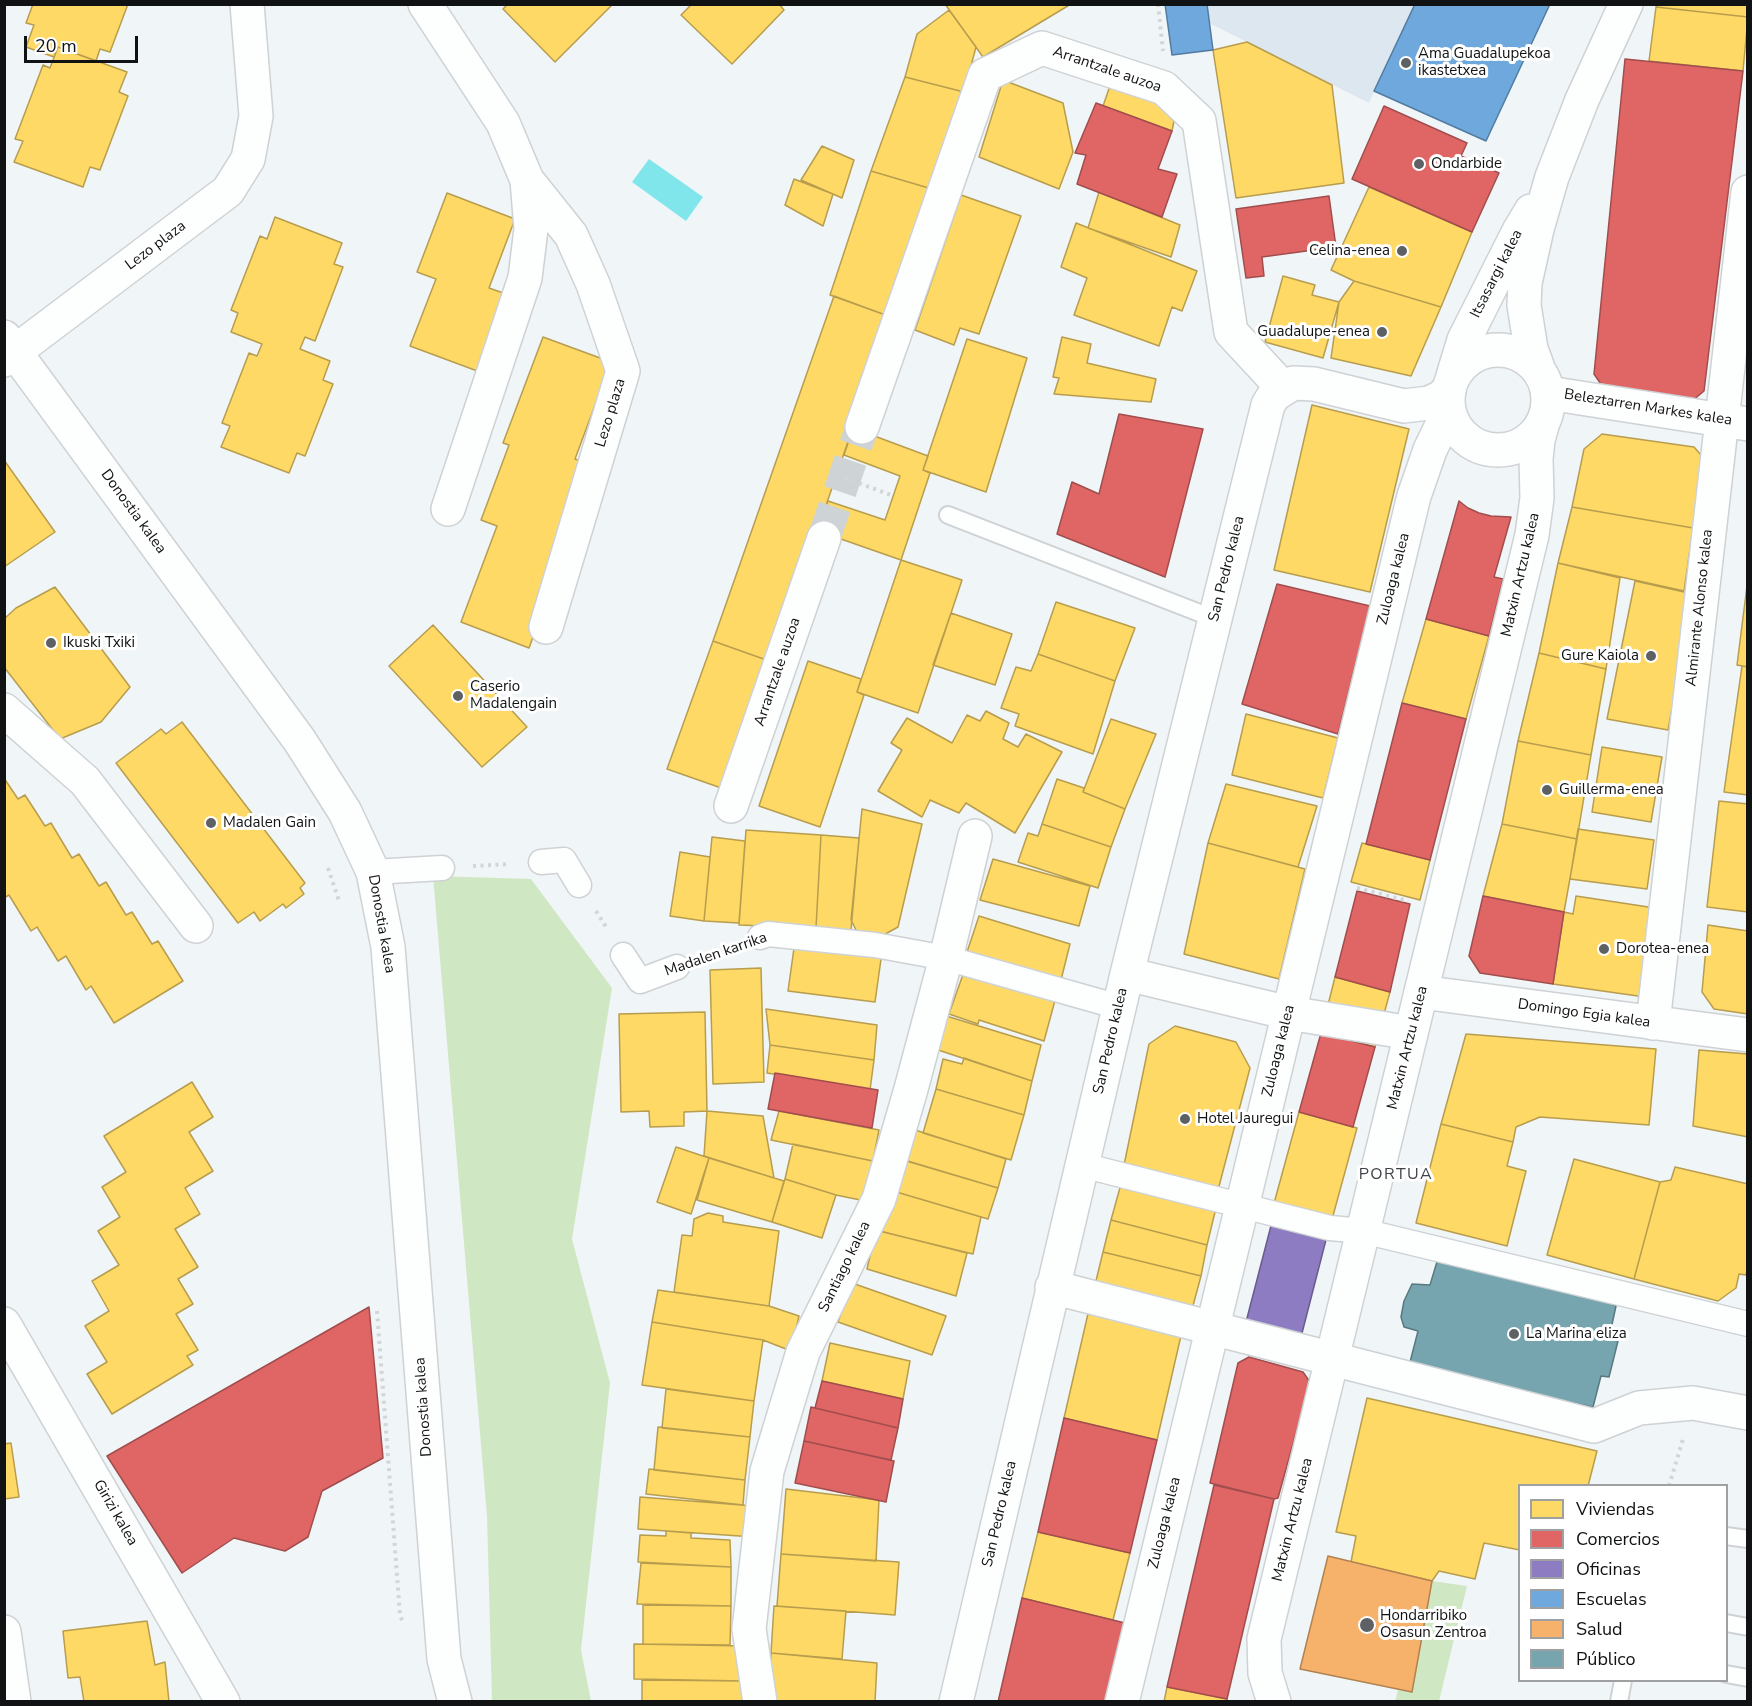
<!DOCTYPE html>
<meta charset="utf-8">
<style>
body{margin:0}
#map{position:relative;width:1752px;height:1706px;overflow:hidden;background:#f0f5f8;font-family:"Nunito Sans",sans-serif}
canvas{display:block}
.frame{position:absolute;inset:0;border:6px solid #101214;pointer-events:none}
.legend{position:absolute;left:1518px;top:1484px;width:210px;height:198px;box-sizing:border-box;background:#fff;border:2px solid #9fa0a1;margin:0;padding:8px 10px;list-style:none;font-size:18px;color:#101214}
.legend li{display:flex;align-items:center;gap:12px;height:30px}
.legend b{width:30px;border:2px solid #9fa0a1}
.scale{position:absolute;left:24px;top:36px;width:114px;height:27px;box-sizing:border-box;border:3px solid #101214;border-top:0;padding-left:8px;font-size:18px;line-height:21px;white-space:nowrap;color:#101214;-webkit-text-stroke:4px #fff;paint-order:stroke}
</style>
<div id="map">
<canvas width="1752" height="1706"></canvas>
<div class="frame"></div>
<ul class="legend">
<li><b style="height:16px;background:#ffd966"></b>Viviendas</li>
<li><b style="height:16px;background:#e06666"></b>Comercios</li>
<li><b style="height:16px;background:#8e7cc3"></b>Oficinas</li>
<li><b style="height:16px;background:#6fa8dc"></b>Escuelas</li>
<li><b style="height:16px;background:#f6b26b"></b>Salud</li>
<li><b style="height:16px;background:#76a5af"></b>Público</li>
</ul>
<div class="scale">20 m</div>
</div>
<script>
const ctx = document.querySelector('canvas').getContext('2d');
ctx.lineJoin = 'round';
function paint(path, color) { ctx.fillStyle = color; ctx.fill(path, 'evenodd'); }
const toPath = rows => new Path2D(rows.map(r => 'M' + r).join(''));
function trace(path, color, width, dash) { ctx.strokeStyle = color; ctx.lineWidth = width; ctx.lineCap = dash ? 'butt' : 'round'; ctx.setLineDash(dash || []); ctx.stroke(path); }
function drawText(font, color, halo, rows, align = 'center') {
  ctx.font = font + ' "Nunito Sans",sans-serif'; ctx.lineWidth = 6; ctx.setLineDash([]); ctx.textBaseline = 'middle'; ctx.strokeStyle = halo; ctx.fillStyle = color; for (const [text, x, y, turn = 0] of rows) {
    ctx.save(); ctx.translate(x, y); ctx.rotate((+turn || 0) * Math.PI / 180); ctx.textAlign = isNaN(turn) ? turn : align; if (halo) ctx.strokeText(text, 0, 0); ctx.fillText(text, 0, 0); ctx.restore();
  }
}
paint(toPath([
 [1207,5,1550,5,1486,141,1374,92,1369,103,1209,23]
]), '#dde7ef');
paint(toPath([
 [433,876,531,879,612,988,572,1239,610,1383,581,1650,591,1701,492,1701,487,1516],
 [1432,1581,1467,1586,1439,1701,1395,1702,1398,1690,1412,1692]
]), '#d0e7c3');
paint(toPath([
 [649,159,703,197,686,221,632,182]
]), '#81e5ec');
const homes = toPath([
 [33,4,128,4,110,52,100,49,96,61,58,47,54,57,26,47,34,25,26,23,33,4],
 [508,4,613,4,555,62,503,9,508,4],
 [692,4,779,4,784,10,732,64,681,15,692,4],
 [945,4,1071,4,983,57,945,4],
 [1657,4,1748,4,1748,17,1656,7,1657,4],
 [1656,7,1748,17,1743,71,1649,61,1656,7],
 [949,10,976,47,964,92,905,77,917,34,949,10],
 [1247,42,1332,85,1344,183,1236,198,1213,50,1247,42],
 [58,47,127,72,119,92,128,96,100,170,90,167,83,187,14,162,23,141,15,139,43,65,50,68,58,47],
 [905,77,964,92,932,189,871,171,905,77],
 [1003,80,1063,103,1073,152,1059,189,979,157,1003,80],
 [1111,83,1153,98,1174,121,1172,131,1103,106,1111,83],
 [822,146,854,160,842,198,801,180,822,146],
 [871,171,932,189,891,317,830,295,871,171],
 [794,179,833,194,823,226,785,205,794,179],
 [1369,187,1472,232,1441,307,1354,281,1331,270,1369,187],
 [1099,192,1180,225,1171,257,1088,228,1099,192],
 [447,193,515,219,489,288,509,295,480,372,410,346,436,279,417,272,447,193],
 [961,195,1021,216,979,334,960,328,954,345,915,330,961,195],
 [275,217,342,243,334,264,343,267,315,341,305,337,300,349,330,361,323,380,333,384,305,456,297,453,289,473,221,447,230,426,222,423,249,353,257,356,262,344,231,332,238,313,231,310,260,236,267,239,275,217],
 [1076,223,1197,271,1182,311,1172,307,1159,346,1074,315,1087,278,1061,267,1076,223],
 [1283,276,1315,285,1312,295,1339,302,1323,358,1265,342,1283,276],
 [1354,281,1441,307,1411,376,1331,358,1339,302,1354,281],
 [834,296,891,317,772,662,713,641,834,296],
 [543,337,611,362,575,459,586,463,569,540,529,648,461,622,497,526,481,520,509,445,503,443,543,337],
 [1062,337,1091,344,1087,363,1156,379,1151,402,1054,394,1059,378,1053,377,1062,337],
 [967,339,1027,358,986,492,923,470,967,339],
 [1312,405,1409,429,1370,592,1274,570,1312,405],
 [853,428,928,456,923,470,930,473,901,560,818,531,828,501,885,520,900,476,844,455,853,428],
 [1602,434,1694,447,1708,463,1693,528,1572,507,1584,449,1602,434],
 [4,460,55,532,4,567,4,460],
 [1572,507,1693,528,1684,591,1558,563,1572,507],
 [901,560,962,580,918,713,857,692,901,560],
 [1558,563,1620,578,1606,669,1539,653,1558,563],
 [1748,578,1748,667,1737,665,1748,578],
 [1635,581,1693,594,1668,730,1607,719,1635,581],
 [55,587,130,687,101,722,60,739,4,667,4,619,16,608,55,587],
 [1056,602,1135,628,1115,681,1038,654,1056,602],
 [951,613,1012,634,995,685,933,665,951,613],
 [1426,619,1489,636,1466,719,1402,703,1426,619],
 [433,625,527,727,482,767,389,666,433,625],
 [713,641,772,662,727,790,667,769,713,641],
 [1539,653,1606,669,1591,755,1518,741,1539,653],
 [1038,654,1115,681,1093,754,1015,726,1019,714,1001,708,1016,667,1031,671,1038,654],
 [808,661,861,679,857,692,864,695,820,827,759,806,808,661],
 [1742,666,1748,667,1748,795,1724,792,1742,666],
 [986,711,1009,723,1003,739,1018,747,1026,734,1062,752,1015,833,966,803,959,813,930,800,922,817,878,791,902,750,891,743,907,718,952,743,967,715,980,721,986,711],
 [1246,714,1338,738,1323,798,1232,775,1246,714],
 [1111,719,1156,734,1125,809,1083,792,1111,719],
 [182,722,305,883,300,888,304,894,286,908,283,904,260,921,254,912,238,923,116,763,161,729,166,734,182,722],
 [1518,741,1591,755,1577,839,1502,824,1518,741],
 [1602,747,1662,757,1651,822,1592,812,1602,747],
 [4,778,18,799,25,795,45,826,51,823,72,858,79,854,99,886,106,882,126,915,132,912,152,944,158,941,183,981,114,1023,91,986,86,990,66,956,58,961,37,927,31,931,9,895,4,898,4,778],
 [1057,779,1084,788,1083,792,1125,809,1111,847,1042,824,1057,779],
 [1226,784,1317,806,1298,867,1208,843,1226,784],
 [1719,801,1748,804,1748,912,1707,907,1719,801],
 [862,809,922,824,898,927,880,937,857,932,851,920,862,809],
 [1042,824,1111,847,1098,888,1018,862,1028,833,1038,836,1042,824],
 [1502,824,1577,839,1564,912,1483,896,1502,824],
 [1578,829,1654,840,1647,889,1570,879,1578,829],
 [746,830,821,835,816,928,739,925,746,830],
 [821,835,859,838,851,930,816,928,821,835],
 [712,837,745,841,739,923,704,921,712,837],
 [1208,843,1305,869,1279,979,1184,954,1208,843],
 [1362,843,1430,860,1420,900,1351,882,1362,843],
 [680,852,710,857,704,921,670,916,680,852],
 [993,859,1090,886,1079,926,980,900,993,859],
 [1576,896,1655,908,1645,997,1553,984,1564,912,1573,914,1576,896],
 [979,916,1070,944,1059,988,965,958,979,916],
 [1708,925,1748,931,1748,1014,1714,1009,1702,992,1708,925],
 [795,941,882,952,875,1002,788,991,795,941],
 [966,966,1057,993,1044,1041,979,1020,978,1024,949,1014,966,966],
 [761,968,764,1082,713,1084,710,970,761,968],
 [1335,977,1390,992,1375,1047,1321,1033,1335,977],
 [766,1009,877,1025,874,1060,770,1045,766,1009],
 [705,1012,707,1111,684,1112,684,1126,650,1127,649,1111,621,1112,619,1014,705,1012],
 [943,1015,1041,1045,1032,1081,932,1048,943,1015],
 [1175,1026,1236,1042,1250,1068,1217,1194,1123,1170,1149,1044,1175,1026],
 [1466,1034,1656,1049,1649,1125,1540,1117,1516,1127,1513,1142,1441,1124,1466,1034],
 [770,1045,874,1060,870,1090,767,1073,770,1045],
 [1699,1050,1748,1054,1748,1137,1693,1126,1699,1050],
 [964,1058,1032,1081,1024,1115,936,1089,943,1059,962,1064,964,1058],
 [192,1082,213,1117,189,1132,213,1171,185,1188,200,1214,175,1229,198,1267,178,1279,193,1304,176,1314,198,1350,187,1356,193,1365,112,1414,87,1374,107,1362,85,1326,109,1311,92,1281,119,1265,98,1231,120,1217,102,1187,126,1172,104,1136,192,1082],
 [936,1089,1024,1115,1011,1160,923,1133,936,1089],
 [707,1111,763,1116,774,1178,704,1156,707,1111],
 [779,1111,879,1130,873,1161,771,1140,779,1111],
 [1299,1112,1357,1128,1331,1223,1273,1207,1299,1112],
 [1441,1124,1513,1142,1507,1166,1526,1171,1507,1246,1416,1223,1441,1124],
 [912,1129,1006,1159,998,1188,903,1160,912,1129],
 [793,1144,882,1163,870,1202,836,1195,785,1179,793,1144],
 [676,1147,709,1158,691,1214,657,1202,676,1147],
 [709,1158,784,1181,772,1222,697,1200,709,1158],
 [901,1159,998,1188,988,1219,893,1191,901,1159],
 [1574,1159,1660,1182,1634,1279,1547,1255,1574,1159],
 [1675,1167,1748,1184,1748,1267,1746,1275,1739,1274,1736,1288,1718,1301,1634,1279,1660,1182,1671,1180,1675,1167],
 [785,1179,836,1195,822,1238,772,1222,785,1179],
 [1121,1184,1216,1208,1207,1245,1111,1220,1121,1184],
 [893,1191,981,1217,973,1254,879,1231,893,1191],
 [708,1213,723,1216,723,1222,779,1231,769,1306,674,1292,682,1235,692,1236,694,1219,708,1213],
 [1111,1220,1207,1245,1201,1276,1103,1252,1111,1220],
 [876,1230,967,1253,956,1296,867,1269,876,1230],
 [1103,1252,1201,1276,1191,1313,1094,1289,1103,1252],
 [852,1283,946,1316,932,1355,838,1322,852,1283],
 [658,1290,769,1306,799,1316,791,1351,763,1340,652,1322,658,1290],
 [1090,1305,1183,1327,1157,1440,1064,1418,1090,1305],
 [652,1322,763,1340,754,1401,642,1385,652,1322],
 [830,1343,910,1361,903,1399,822,1381,830,1343],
 [666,1389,754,1401,750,1437,662,1428,666,1389],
 [1367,1398,1597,1451,1588,1486,1520,1486,1520,1550,1484,1543,1475,1579,1439,1571,1432,1581,1351,1562,1356,1536,1336,1532,1367,1398],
 [658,1427,750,1437,745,1480,654,1470,658,1427],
 [11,1443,19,1497,4,1499,4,1444,11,1443],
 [649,1469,745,1480,743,1505,646,1494,649,1469],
 [786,1489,879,1500,876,1561,781,1554,786,1489],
 [640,1497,754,1506,754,1537,638,1529,640,1497],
 [666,1531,691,1533,691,1538,730,1540,731,1567,638,1562,640,1535,666,1536,666,1531],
 [1038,1532,1130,1553,1113,1620,1022,1598,1038,1532],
 [781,1554,899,1562,895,1615,777,1606,781,1554],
 [641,1563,731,1567,731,1606,637,1604,641,1563],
 [643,1605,731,1606,730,1645,643,1644,643,1605],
 [774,1606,846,1611,842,1659,771,1653,774,1606],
 [147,1621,155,1665,165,1662,169,1702,84,1702,80,1677,68,1678,63,1631,147,1621],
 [634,1644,745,1646,744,1681,634,1679,634,1644],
 [771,1653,877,1663,875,1702,770,1702,771,1653],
 [642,1680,744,1681,745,1702,642,1702,642,1680],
 [1167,1687,1227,1699,1226,1702,1164,1702,1167,1687]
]);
paint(homes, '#ffd966');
trace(homes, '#b79d4d', 1.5);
const shops = toPath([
 [1625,59,1743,71,1704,391,1691,402,1607,393,1594,374,1625,59],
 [1096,103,1172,131,1158,169,1177,174,1162,217,1077,184,1086,155,1075,153,1096,103],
 [1384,106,1467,143,1461,156,1499,173,1472,232,1352,179,1384,106],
 [1329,196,1336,247,1262,257,1264,276,1246,278,1236,209,1329,196],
 [1119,414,1203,429,1165,577,1057,534,1072,482,1099,494,1119,414],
 [1459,501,1468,508,1479,513,1491,516,1511,517,1494,577,1503,579,1489,636,1426,619,1459,501],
 [1277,584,1370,606,1338,734,1242,704,1277,584],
 [1402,703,1466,719,1430,860,1366,844,1402,703],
 [1357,891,1410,904,1390,992,1335,977,1357,891],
 [1483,896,1564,912,1553,984,1480,973,1469,956,1483,896],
 [1321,1033,1375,1047,1353,1127,1299,1112,1321,1033],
 [775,1073,878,1090,872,1128,768,1109,775,1073],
 [369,1307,383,1458,322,1491,308,1537,285,1551,234,1538,182,1573,107,1456,369,1307],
 [1249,1357,1303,1372,1310,1382,1278,1498,1274,1499,1210,1483,1238,1363,1249,1357],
 [822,1381,903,1399,898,1428,815,1408,822,1381],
 [811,1407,898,1428,891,1460,804,1441,811,1407],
 [1064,1418,1157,1440,1130,1553,1038,1532,1064,1418],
 [804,1441,894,1461,886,1502,795,1483,804,1441],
 [1214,1485,1274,1499,1227,1699,1167,1687,1214,1485],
 [1022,1598,1125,1623,1106,1702,998,1702,1022,1598]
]);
paint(shops, '#e06666');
trace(shops, '#a24d4d', 1.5);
const offices = toPath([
 [1273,1218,1328,1232,1301,1337,1246,1322,1273,1218]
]);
paint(offices, '#8e7cc3');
trace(offices, '#685c8e', 1.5);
const schools = toPath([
 [1165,4,1207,4,1213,50,1172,55,1165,4],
 [1415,4,1550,4,1486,141,1374,91,1415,4]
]);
paint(schools, '#6fa8dc');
trace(schools, '#527ba0', 1.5);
const health = toPath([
 [1328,1556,1432,1581,1412,1692,1300,1669,1328,1556]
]);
paint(health, '#f6b26b');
trace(health, '#b18251', 1.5);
const public = toPath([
 [1439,1255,1589,1294,1616,1306,1609,1338,1618,1341,1609,1377,1601,1376,1593,1407,1565,1401,1560,1403,1409,1366,1418,1331,1404,1327,1401,1317,1404,1301,1412,1284,1430,1285,1439,1255]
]);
paint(public, '#76a5af');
trace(public, '#577980', 1.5);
trace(toPath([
 [824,538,862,427]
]), '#ced3d6', 33, [33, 16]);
const service = toPath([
 [948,515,1215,619],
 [1726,1536,1748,1539],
 [1726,1623,1748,1627],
 [1726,1674,1748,1678],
 [1619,1702,1623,1680]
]);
const pedestrian = toPath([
 [541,862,564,860,579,885],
 [373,872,442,868],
 [760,937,768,934,875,945,946,958,1119,1007],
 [623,955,640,981,677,967],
 [1082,1165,1330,1228,1363,1231,1748,1324]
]);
const minor = toPath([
 [425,4,503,123,527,180,531,229,525,278,448,509],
 [527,180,571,235,593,284,623,371,546,627],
 [4,360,228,191,248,159,256,116,247,4],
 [1548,393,1748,424],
 [862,427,985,75,1042,48,1164,88,1199,121,1231,332,1283,388],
 [4,710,85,781,196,926],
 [731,806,824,538],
 [1127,974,1289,1013,1411,1033],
 [1421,992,1748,1035],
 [1653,1023,1748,192],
 [1052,1287,1594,1426,1639,1408,1693,1403,1748,1413],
 [4,1324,223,1702],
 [4,1632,14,1702],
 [760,1702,749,1629,767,1471,803,1352,879,1199,911,1089,946,958,975,836],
 [956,1702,1127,974,1268,405,1274,395,1293,383,1314,384,1404,406,1429,403,1440,398,1449,390]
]);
const tertiary = toPath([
 [4,337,300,741,345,812,373,872,388,947,444,1659,455,1702],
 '1448 400a50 50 0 1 1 100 0a50 50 0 1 1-100 0Z',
 [1539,371,1531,349,1524,305,1525,283,1537,229,1552,177,1582,100,1626,4],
 [1453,376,1464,340,1519,231,1531,211],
 [1122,1702,1414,496,1430,450,1443,423,1448,404],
 [1274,1702,1265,1673,1264,1639,1532,535,1537,498,1536,459,1538,440,1543,422]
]);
trace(service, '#ced2d4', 20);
trace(pedestrian, '#ced2d4', 27);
trace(minor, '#ced2d4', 36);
trace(tertiary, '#ced2d4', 36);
trace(toPath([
 [1158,4,1163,51],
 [845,478,891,495],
 [473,866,510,864],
 [328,868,339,901],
 [1357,888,1408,901],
 [596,911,608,930],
 [706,957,733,947],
 [377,1311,400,1615,403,1623],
 [1669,1486,1683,1439]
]), '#d3d5d6', 4, [3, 4.5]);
trace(service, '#fdfefe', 16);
trace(pedestrian, '#fdfefe', 24);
trace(minor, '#fdfefe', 33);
trace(tertiary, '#fdfefe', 33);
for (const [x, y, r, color] of [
 [1406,63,6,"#5e6164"],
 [1419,164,6,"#5e6164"],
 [1402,251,6,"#5e6164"],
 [1382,332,6,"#5e6164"],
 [51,643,6,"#5e6164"],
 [1651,656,6,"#5e6164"],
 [458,696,6,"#5e6164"],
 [1547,790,6,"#5e6164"],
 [211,823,6,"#5e6164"],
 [1604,949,6,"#5e6164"],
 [1185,1119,6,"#5e6164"],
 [1514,1334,6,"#5e6164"],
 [1367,1625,8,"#5e6164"]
]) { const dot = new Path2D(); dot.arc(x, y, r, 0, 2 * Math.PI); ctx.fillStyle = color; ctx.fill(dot); trace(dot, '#fff', 2); }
drawText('15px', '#101214', '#fff', [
 ["Ama Guadalupekoa",1418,54],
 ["ikastetxea",1418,71],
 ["Ondarbide",1431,164],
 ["Celina-enea",1390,251,"right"],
 ["Guadalupe-enea",1370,332,"right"],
 ["Ikuski Txiki",63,643],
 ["Gure Kaiola",1639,656,"right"],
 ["Caserio",470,687],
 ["Madalengain",470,704],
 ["Guillerma-enea",1559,790],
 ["Madalen Gain",223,823],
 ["Dorotea-enea",1616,949],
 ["Hotel Jauregui",1197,1119],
 ["La Marina eliza",1526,1334],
 ["Hondarribiko",1380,1616],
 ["Osasun Zentroa",1380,1633]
], 'left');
drawText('15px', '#101214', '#fff', [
 ["Arrantzale auzoa",1107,70,19],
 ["Lezo plaza",156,246,-37],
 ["Itsasargi kalea",1497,274,-63],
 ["Beleztarren Markes kalea",1648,408,9],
 ["Lezo plaza",611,413,-73],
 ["Donostia kalea",133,512,54],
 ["San Pedro kalea",1227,569,-76],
 ["Matxin Artzu kalea",1521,575,-77],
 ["Zuloaga kalea",1394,579,-76],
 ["Almirante Alonso kalea",1700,608,-84],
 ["Arrantzale auzoa",778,672,-71],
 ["Donostia kalea",381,924,80],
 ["Madalen karrika",716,955,-19],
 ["Domingo Egia kalea",1584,1014,8],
 ["San Pedro kalea",1111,1041,-77],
 ["Matxin Artzu kalea",1408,1048,-76],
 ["Zuloaga kalea",1279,1051,-76],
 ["Santiago kalea",845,1267,-64],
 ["Donostia kalea",424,1407,-94],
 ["Girizi kalea",115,1513,60],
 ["San Pedro kalea",1000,1514,-77],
 ["Matxin Artzu kalea",1293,1520,-76],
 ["Zuloaga kalea",1165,1523,-76]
]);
ctx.letterSpacing = '1.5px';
drawText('16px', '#3e444a', '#fff', [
 ["PORTUA",1396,1175]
]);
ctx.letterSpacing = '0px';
</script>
